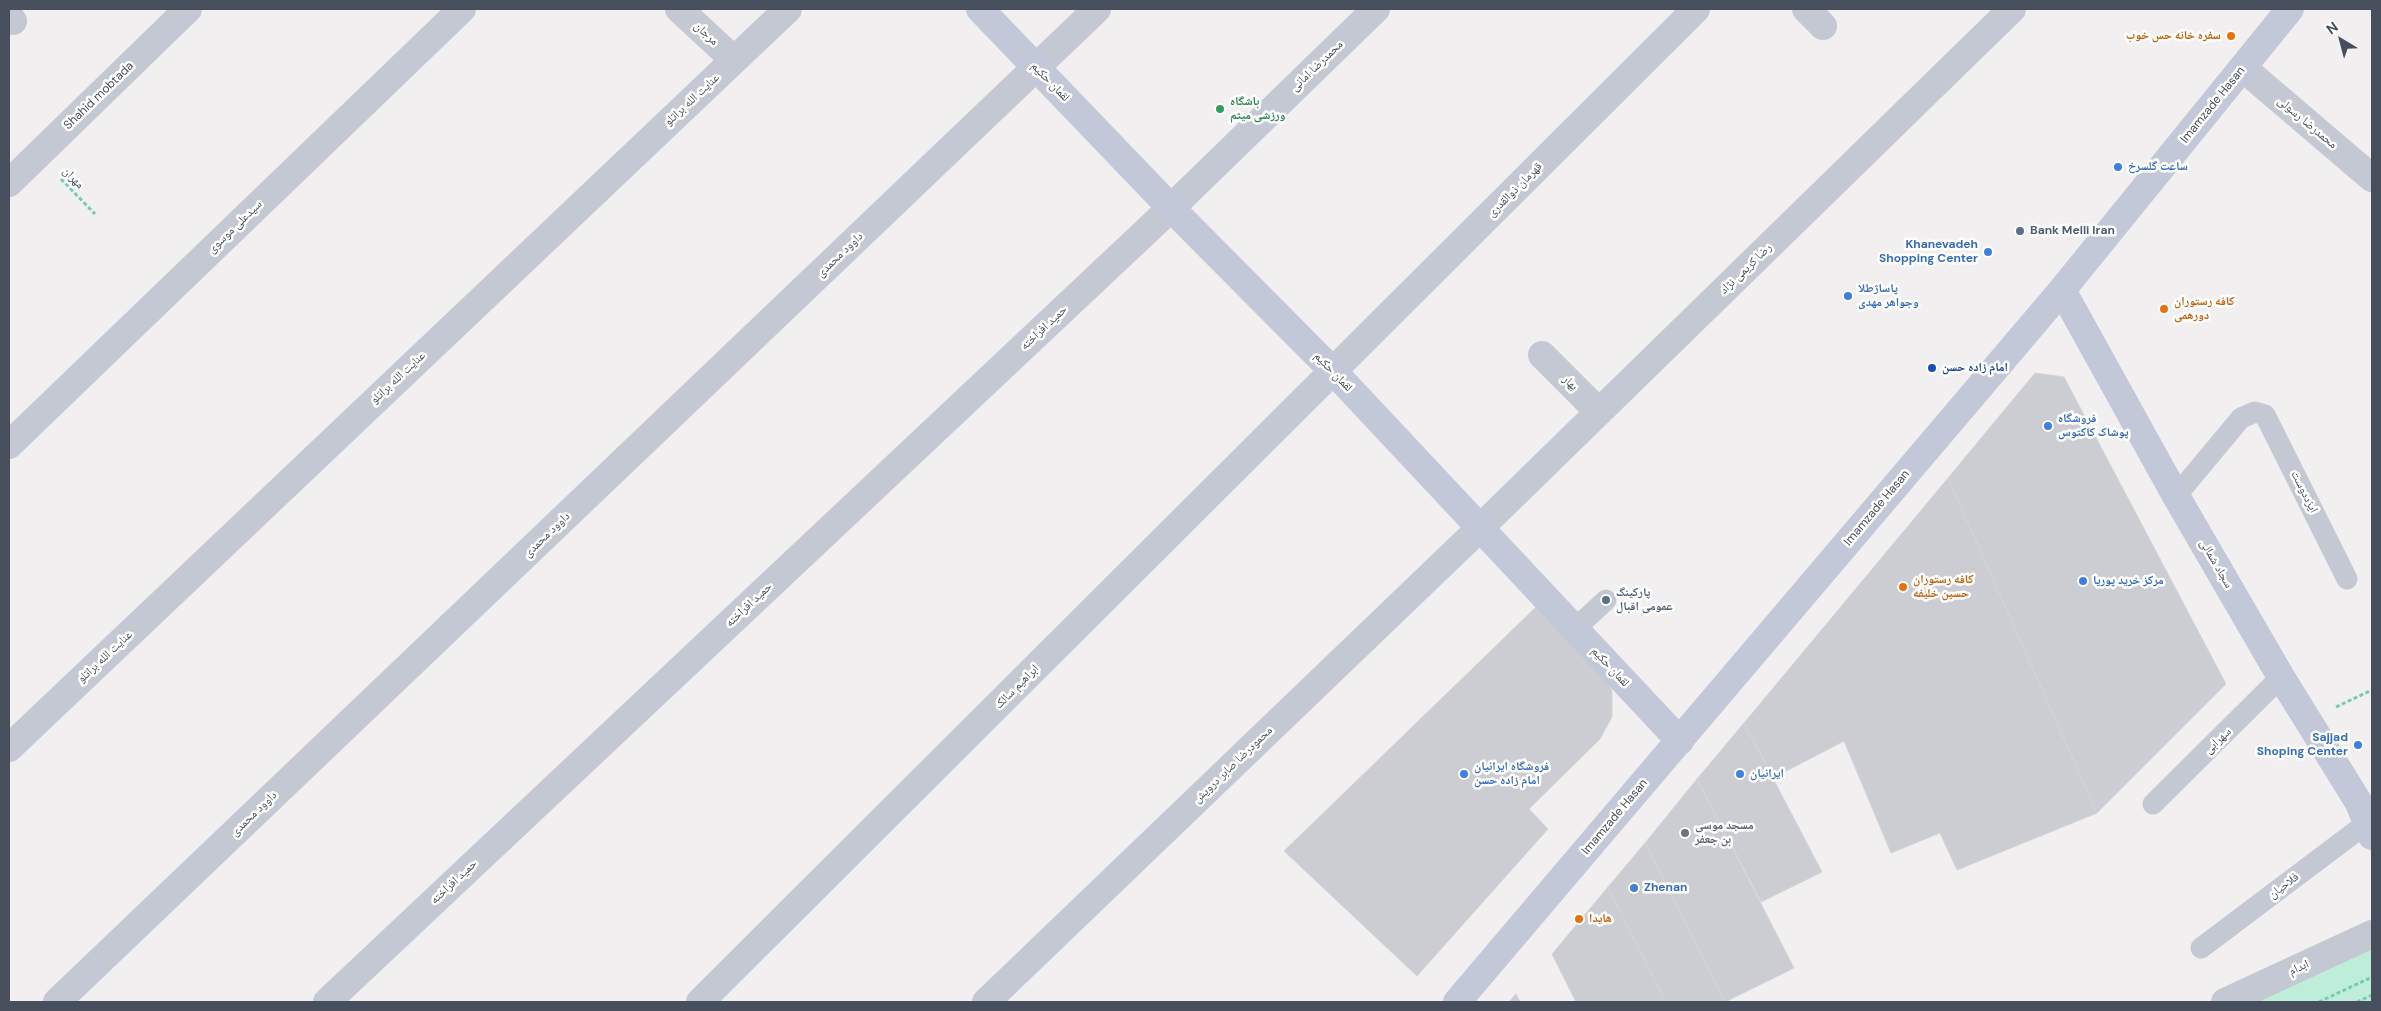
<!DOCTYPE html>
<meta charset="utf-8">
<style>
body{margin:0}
#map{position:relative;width:2381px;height:1011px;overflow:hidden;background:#f1efef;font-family:"DM Sans",sans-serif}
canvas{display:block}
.frame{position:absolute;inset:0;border:10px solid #474e5c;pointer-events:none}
.north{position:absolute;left:2316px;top:15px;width:50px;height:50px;-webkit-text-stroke:4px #fff;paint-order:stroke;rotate:323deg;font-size:14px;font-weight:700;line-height:20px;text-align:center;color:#474e5c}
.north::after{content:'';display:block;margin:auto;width:18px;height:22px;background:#474e5c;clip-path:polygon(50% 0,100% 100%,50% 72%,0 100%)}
</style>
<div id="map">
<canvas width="2381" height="1011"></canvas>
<div class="frame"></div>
<div class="north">N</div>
</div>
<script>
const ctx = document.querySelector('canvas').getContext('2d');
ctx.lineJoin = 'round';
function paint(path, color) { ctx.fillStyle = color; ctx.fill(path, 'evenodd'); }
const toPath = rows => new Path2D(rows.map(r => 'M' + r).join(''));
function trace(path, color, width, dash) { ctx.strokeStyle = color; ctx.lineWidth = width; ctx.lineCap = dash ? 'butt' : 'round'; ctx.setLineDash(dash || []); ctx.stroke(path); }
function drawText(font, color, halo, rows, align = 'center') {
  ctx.font = font + ' "DM Sans","Noto Naskh Arabic",sans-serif'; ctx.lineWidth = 5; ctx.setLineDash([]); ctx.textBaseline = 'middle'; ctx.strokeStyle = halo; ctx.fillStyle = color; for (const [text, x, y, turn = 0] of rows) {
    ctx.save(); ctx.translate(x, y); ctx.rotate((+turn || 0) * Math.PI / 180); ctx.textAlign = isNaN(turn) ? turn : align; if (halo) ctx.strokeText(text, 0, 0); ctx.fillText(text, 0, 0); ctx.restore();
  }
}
paint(toPath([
 [2372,948,2372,1002,2243,1002]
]), '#beeed9');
const building = toPath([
 [2035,373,2064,377,2226,684,2097,813,1948,478,2035,373],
 [1948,478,2097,813,1957,870,1940,833,1891,853,1844,741,1773,778,1744,723,1948,478],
 [1536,607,1606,679,1612,691,1612,717,1600,739,1529,809,1548,829,1417,976,1284,851,1536,607],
 [1744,723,1822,872,1761,902,1697,779,1744,723],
 [1697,779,1794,968,1725,1002,1645,843,1697,779],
 [1645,843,1725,1002,1666,1002,1608,887,1645,843],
 [1608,887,1666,1002,1576,1002,1552,954,1608,887],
 [1516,994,1520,1002,1509,1002,1516,994]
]);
paint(building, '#cccdd3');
trace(building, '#d3d4da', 1);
trace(toPath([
 [61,179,95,214],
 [2336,707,2372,690],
 [2319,1002,2372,977],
 [2357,1002,2372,995]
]), '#77cbb1', 3, [4, 2.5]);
trace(toPath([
 [2176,496,2241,418,2255,412,2265,415,2347,579],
 [1575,629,1606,600],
 [2153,804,2281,677],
 [2201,948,2367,823]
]), '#c3c8d3', 21);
trace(toPath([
 [679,9,734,60],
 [1806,9,1823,26],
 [9,17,13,21],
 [2243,68,2372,178],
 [9,183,188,9],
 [1542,355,1599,412],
 [9,445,462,9],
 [9,748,788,9],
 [57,1002,1097,9],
 [327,1002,1171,208,1376,9],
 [700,1002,1696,9],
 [986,1002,1480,528,2012,9],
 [2225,1002,2372,934]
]), '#c3c8d3', 28);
trace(toPath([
 [980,9,1171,208,1333,371,1680,741],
 [2062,290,2176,496,2281,677,2359,803,2372,836],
 [1457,1002,2062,290,2290,9]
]), '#c2c8d7', 28);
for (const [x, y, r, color] of [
 [2231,36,5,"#e8710a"],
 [1220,109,5,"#2e9e5b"],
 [2118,167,5,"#3f7fe0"],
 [2020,231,5,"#5c6f8a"],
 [1988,252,5,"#3f7fe0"],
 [1848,296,5,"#3f7fe0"],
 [2164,309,5,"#e8710a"],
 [1932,368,5,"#1a4fb4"],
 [2048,426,5,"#3f7fe0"],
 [2083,581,5,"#3f7fe0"],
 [1903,587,5,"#e8710a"],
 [1606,600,5,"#5c6f8a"],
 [2358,745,5,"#3f7fe0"],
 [1464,774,5,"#3f7fe0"],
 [1740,774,5,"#3f7fe0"],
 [1685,833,5,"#6b7280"],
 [1634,888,5,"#3f7fe0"],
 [1579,919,5,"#e8710a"]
]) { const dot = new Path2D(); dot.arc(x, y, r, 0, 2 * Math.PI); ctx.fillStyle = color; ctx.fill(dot); trace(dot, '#fff', 2); }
drawText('12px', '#474e5c', '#fff', [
 ["مرجان",706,34,43],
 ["محمدرضا امانی",1317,66,-44],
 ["لقمان حکیم",1050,82,46],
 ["Shahid mobtada",99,96,-44],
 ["عنایت الله براتلو",692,100,-43],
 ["Imamzade Hasan",2213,105,-51],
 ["محمدرضا رسولی",2307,123,40],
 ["مهران",73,178,46],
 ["قهرمان ذوالقدری",1515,190,-45],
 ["سیدعلی موسوی",235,227,-44],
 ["داوود محمدی",840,255,-44],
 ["رضا کریمی نژاد",1746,269,-44],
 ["حمید افراخته",1044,328,-43],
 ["لقمان حکیم",1333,372,46],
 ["عنایت الله براتلو",398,378,-43],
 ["بهار",1570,383,45],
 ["ایزددوست",2304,492,63],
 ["Imamzade Hasan",1877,508,-50],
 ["داوود محمدی",547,535,-44],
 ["سجاد شمالی",2216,564,60],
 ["حمید افراخته",749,605,-43],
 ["عنایت الله براتلو",105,657,-43],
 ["لقمان حکیم",1610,667,47],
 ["ابراهیم سالک",1017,687,-45],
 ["سهرابی",2218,741,-44],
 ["محمودرضا صابر درویش",1233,765,-44],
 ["داوود محمدی",254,814,-44],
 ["Imamzade Hasan",1615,817,-50],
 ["حمید افراخته",454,882,-43],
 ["فلاحیان",2284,886,-37],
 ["ابدام",2299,968,-25]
]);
drawText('bold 12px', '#c56008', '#fff', [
 ["سفره خانه حس خوب",2221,36,"right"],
 ["کافه رستوران",2174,302],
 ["دورهمی",2174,316],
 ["کافه رستوران",1913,580],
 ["حسین خلیفه",1913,594],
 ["هایدا",1589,919]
], 'left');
drawText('bold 12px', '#27864d', '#fff', [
 ["باشگاه",1230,102],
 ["ورزشی میثم",1230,116]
], 'left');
drawText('bold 12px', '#366cbe', '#fff', [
 ["ساعت گلسرخ",2128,167],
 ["Khanevadeh",1978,245,"right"],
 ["Shopping Center",1978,259,"right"],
 ["پاساژطلا",1858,289],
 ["وجواهر مهدی",1858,303],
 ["فروشگاه",2058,419],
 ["پوشاک کاکتوس",2058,433],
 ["مرکز خرید پوریا",2093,581],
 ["Sajjad",2348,738,"right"],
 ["Shoping Center",2348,752,"right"],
 ["فروشگاه ایرانیان",1474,767],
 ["امام زاده حسن",1474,781],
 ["ایرانیان",1750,774],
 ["Zhenan",1644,888]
], 'left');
drawText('bold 12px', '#4e5e75', '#fff', [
 ["Bank Melli Iran",2030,231],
 ["پارکینگ",1616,593],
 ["عمومی اقبال",1616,607]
], 'left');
drawText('bold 12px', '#164399', '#fff', [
 ["امام زاده حسن",1942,368]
], 'left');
drawText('bold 12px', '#5b616d', '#fff', [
 ["مسجد موسی",1695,826],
 ["بن جعفر",1695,840]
], 'left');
</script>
